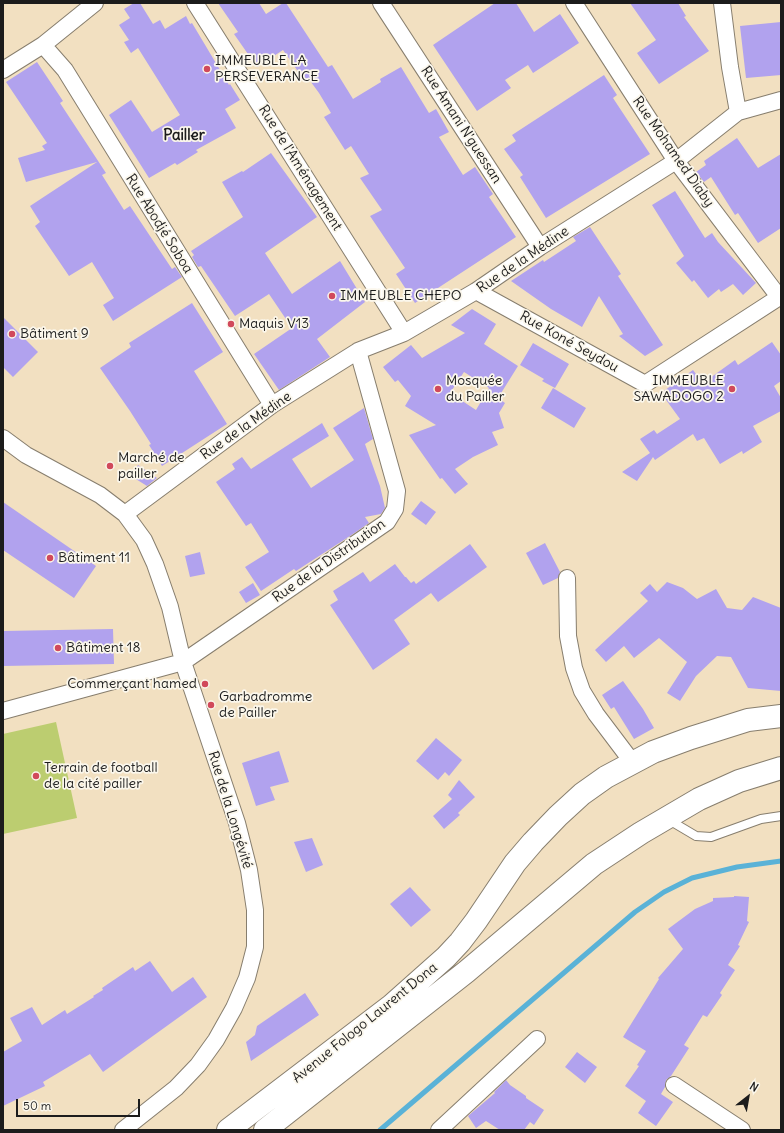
<!DOCTYPE html>
<meta charset="utf-8">
<style>
body{margin:0}
#map{position:relative;width:784px;height:1133px;overflow:hidden;background:#f2e0c1;font-family:Delius,sans-serif}
canvas{display:block}
.frame{position:absolute;inset:0;border:4px solid #1c1c1c;pointer-events:none}
.north{position:absolute;left:728px;top:1077px;width:40px;height:40px;-webkit-text-stroke:3px #fbf7ec;paint-order:stroke;rotate:31deg;font-size:11px;font-weight:700;line-height:16px;text-align:center;color:#1c1c1c}
.north::after{content:'';display:block;margin:auto;width:14px;height:18px;background:#1c1c1c;clip-path:polygon(50% 0,100% 100%,50% 72%,0 100%)}
.scale{position:absolute;left:16px;top:1099px;width:124px;height:18px;box-sizing:border-box;border:2px solid #1c1c1c;border-top:0;padding-left:5px;font-size:12px;line-height:14px;white-space:nowrap;color:#1c1c1c;-webkit-text-stroke:3px #fbf7ec;paint-order:stroke}
</style>
<div id="map">
<canvas width="784" height="1133"></canvas>
<div class="frame"></div>
<div class="north">N</div>
<div class="scale">50 m</div>
</div>
<script>
const ctx = document.querySelector('canvas').getContext('2d');
ctx.lineJoin = 'round';
function paint(path, color) { ctx.fillStyle = color; ctx.fill(path, 'evenodd'); }
const toPath = rows => new Path2D(rows.map(r => 'M' + r).join(''));
function trace(path, color, width, dash) { ctx.strokeStyle = color; ctx.lineWidth = width; ctx.lineCap = dash ? 'butt' : 'round'; ctx.setLineDash(dash || []); ctx.stroke(path); }
function drawText(font, color, halo, rows, align = 'center') {
  ctx.font = font + ' Delius,sans-serif'; ctx.lineWidth = 3.5; ctx.setLineDash([]); ctx.textBaseline = 'middle'; ctx.strokeStyle = halo; ctx.fillStyle = color; for (const [text, x, y, turn = 0] of rows) {
    ctx.save(); ctx.translate(x, y); ctx.rotate((+turn || 0) * Math.PI / 180); ctx.textAlign = isNaN(turn) ? turn : align; if (halo) ctx.strokeText(text, 0, 0); ctx.fillText(text, 0, 0); ctx.restore();
  }
}
paint(toPath([
 [56,722,77,818,3,834,3,734]
]), '#bccd70');
trace(toPath([
 [380,1130,635,912,664,892,692,878,737,867,781,861]
]), '#5ab2d7', 5);
paint(toPath([
 [134,3,140,3,153,24,160,20,165,29,186,16,190,24,192,23,229,85,230,84,240,100,225,109,236,128,196,150,198,152,177,165,175,163,149,178,109,115,131,100,152,132,180,115,138,48,131,53,124,42,129,40,119,25,130,18,124,9],
 [218,3,259,3,266,14,283,3,286,3,328,67,332,65,353,99,381,82,380,79,401,67,429,113,436,109,449,132,439,137,463,175,475,167,493,194,489,197,516,237,415,303,396,274,405,268,370,216,382,210,360,178,369,174,351,146,345,150,324,117,331,113,319,93,308,78,304,80,283,50,257,67,234,34,238,32],
 [495,3,516,3,534,32,560,14,579,43,533,73,528,65,505,80,511,88,477,111,433,45],
 [630,3,678,3,686,16,684,17,709,51,659,84,637,53,656,40],
 [781,22,781,75,746,78,740,26],
 [37,62,63,101,60,103,106,173,102,175,124,210,130,206,172,269,175,267,182,277,113,321,103,305,114,298,92,262,69,276,35,226,40,222,30,206,97,162,26,182,18,158,45,150,42,146,47,143,6,82],
 [604,75,617,95,613,98,650,154,546,218,520,177,523,175,504,149,516,141,512,135],
 [737,138,758,168,781,154,781,228,758,243,738,213,735,215,711,177,704,182,696,172,706,165,704,161],
 [271,153,317,217,265,253,292,294,340,261,365,302,317,339,330,357,279,390,254,354,292,328,269,294,235,316,201,266,198,267,192,257,194,255,191,251,243,217,222,182,242,171,243,172],
 [675,191,705,238,712,233,718,242,756,283,743,295,733,284,721,292,719,289,708,298,694,280,692,282,676,263,684,256,652,205],
 [590,227,621,274,618,276,663,345,645,356,619,336,623,334,599,296,582,327,551,309,511,281,543,260,544,262,576,241,573,237],
 [192,303,223,352,194,371,227,424,162,466,149,445,151,444,130,411,100,368,131,347,129,343],
 [472,309,496,324,484,344,518,366,498,398,505,403,499,413,504,428,492,432,498,445,473,457,455,469,468,484,455,494,442,478,440,479,409,435,436,425,405,406,411,396,398,380,395,382,383,367,411,345,422,358,465,333,451,325],
 [464,372,489,388,476,410,450,393],
 [3,317,38,352,13,377,3,367],
 [772,342,781,355,781,381,774,386,781,398,781,411,753,426,762,442,743,454,742,451,720,464,704,438,697,441,693,434,655,460,653,457,637,481,622,472,650,453,640,439,654,430,657,434,680,419,661,393,693,370,703,383,735,360,738,365],
 [533,343,569,364,555,388,542,381,544,379,520,365],
 [553,388,586,408,574,428,541,408],
 [364,408,373,439,365,444,380,486,385,508,381,514,365,517,369,523,350,536,296,571,294,569,261,591,245,567,269,552,251,523,246,526,216,482,235,469,232,464,242,457,251,469,322,423,329,436,292,459,311,488,354,460,333,428],
 [138,465,157,478,147,486,131,476],
 [421,501,436,512,426,525,411,514],
 [3,502,96,566,74,598,3,550],
 [545,543,560,572,558,578,543,585,526,553],
 [470,544,487,567,438,602,431,593,394,620,410,644,373,670,330,605,338,600,333,591,363,572,370,582,395,564,405,577,406,577,411,583,414,581,416,584],
 [200,552,205,574,190,577,185,556],
 [667,582,683,588,697,599,716,589,727,608,742,610,753,597,781,608,781,691,748,688,731,657,717,656,696,676,680,701,667,693,687,662,659,638,634,658,624,646,606,662,595,650,648,601,640,593,650,584,657,592],
 [253,583,260,595,246,603,239,592],
 [113,629,114,664,3,666,3,631],
 [623,681,643,709,654,728,634,739,614,707,611,709,602,695],
 [436,738,462,760,449,776,445,772,438,780,416,761],
 [279,751,289,782,270,787,275,800,256,806,242,763],
 [459,780,475,797,458,813,460,815,444,829,433,816,452,799,448,795],
 [312,838,323,865,306,872,294,842],
 [410,887,431,910,411,927,390,904],
 [734,896,749,897,747,921,749,922,738,945,740,946,728,965,735,970,720,993,722,995,707,1017,703,1015,684,1045,689,1048,671,1076,666,1080,665,1087,661,1094,673,1102,656,1126,638,1113,646,1101,625,1086,639,1066,637,1065,646,1051,623,1037,659,979,658,978,683,949,668,929,695,909,713,901,713,898,734,897],
 [150,961,172,992,193,977,207,997,103,1072,90,1054,43,1082,45,1086,3,1106,3,1052,22,1041,10,1018,32,1007,42,1025,65,1010,67,1014,94,997,93,996,103,990,102,988,133,967,135,971],
 [305,993,319,1015,251,1061,246,1042,255,1035,257,1026],
 [577,1052,597,1067,585,1083,565,1067],
 [506,1080,510,1085,526,1096,526,1098,544,1110,534,1125,530,1122,524,1130,500,1130,486,1121,476,1128,468,1116,495,1093,494,1092]
]), '#b1a2ee');
const lane = toPath([
 [669,820,696,836,711,837,761,819,781,816]
]);
const street = toPath([
 [195,3,404,333],
 [381,3,540,247],
 [574,3,676,161,779,297],
 [722,3,730,67,738,112],
 [43,45,65,70,272,405],
 [3,70,43,45,95,3],
 [476,291,645,384,781,296],
 [3,438,26,455,100,495,125,514,144,540,155,564,170,607,183,662,237,823,249,870,255,910,255,947,247,978,234,1008,216,1040,198,1065,176,1088,123,1130],
 [125,514,272,405,358,351,404,333,476,291,540,247,676,161,738,112,781,100],
 [567,578,568,636,574,668,582,691,596,714,633,763],
 [3,711,183,662,387,522,395,509,397,491,358,351],
 [674,1085,742,1130],
 [439,1130,537,1039]
]);
const secondary = toPath([
 [228,1130,392,1005,446,957,460,942,476,921,515,863,533,842,558,816,582,794,606,777,653,752,691,738,748,720,781,716],
 [265,1130,466,972,594,864,641,833,699,799,739,781,781,768]
]);
trace(lane, '#877e6e', 10);
trace(street, '#877e6e', 18);
trace(secondary, '#877e6e', 24);
trace(lane, '#fff', 8);
trace(street, '#fff', 16);
trace(secondary, '#fff', 22);
for (const [x, y, r, color] of [
 [207,69,4,"#d1495b"],
 [332,296,4,"#d1495b"],
 [231,324,4,"#d1495b"],
 [12,334,4,"#d1495b"],
 [438,389,4,"#d1495b"],
 [732,389,4,"#d1495b"],
 [110,466,4,"#d1495b"],
 [50,558,4,"#d1495b"],
 [58,648,4,"#d1495b"],
 [205,684,4,"#d1495b"],
 [211,705,4,"#d1495b"],
 [36,776,4,"#d1495b"]
]) { const dot = new Path2D(); dot.arc(x, y, r, 0, 2 * Math.PI); ctx.fillStyle = color; ctx.fill(dot); trace(dot, '#fbf7ec', 1.5); }
drawText('14px', '#1c1c1c', '#fbf7ec', [
 ["IMMEUBLE LA",215,61],
 ["PERSEVERANCE",215,77],
 ["IMMEUBLE CHEPO",340,296],
 ["Maquis V13",239,324],
 ["Bâtiment 9",20,334],
 ["Mosquée",446,381],
 ["du Pailler",446,397],
 ["IMMEUBLE",724,381,"right"],
 ["SAWADOGO 2",724,397,"right"],
 ["Marché de",118,458],
 ["pailler",118,474],
 ["Bâtiment 11",58,558],
 ["Bâtiment 18",66,648],
 ["Commerçant hamed",197,684,"right"],
 ["Garbadromme",219,697],
 ["de Pailler",219,713],
 ["Terrain de football",44,768],
 ["de la cité pailler",44,784]
], 'left');
drawText('14px', '#1c1c1c', '#fbf7ec', [
 ["Rue Amani N'guessan",461,125,57],
 ["Rue Mohamed Diaby",673,152,55],
 ["Rue de l'Aménagement",300,168,58],
 ["Rue Abodjé Soboa",159,224,58],
 ["Rue de la Médine",523,260,-34],
 ["Rue Koné Seydou",569,342,29],
 ["Rue de la Médine",246,426,-35],
 ["Rue de la Distribution",329,561,-35],
 ["Rue de la Longévité",230,810,73],
 ["Avenue Fologo Laurent Dona",365,1023,-39]
]);
drawText('bold 15px', '#1c1c1c', '#fbf7ec', [
 ["Pailler",184,136]
]);
</script>
